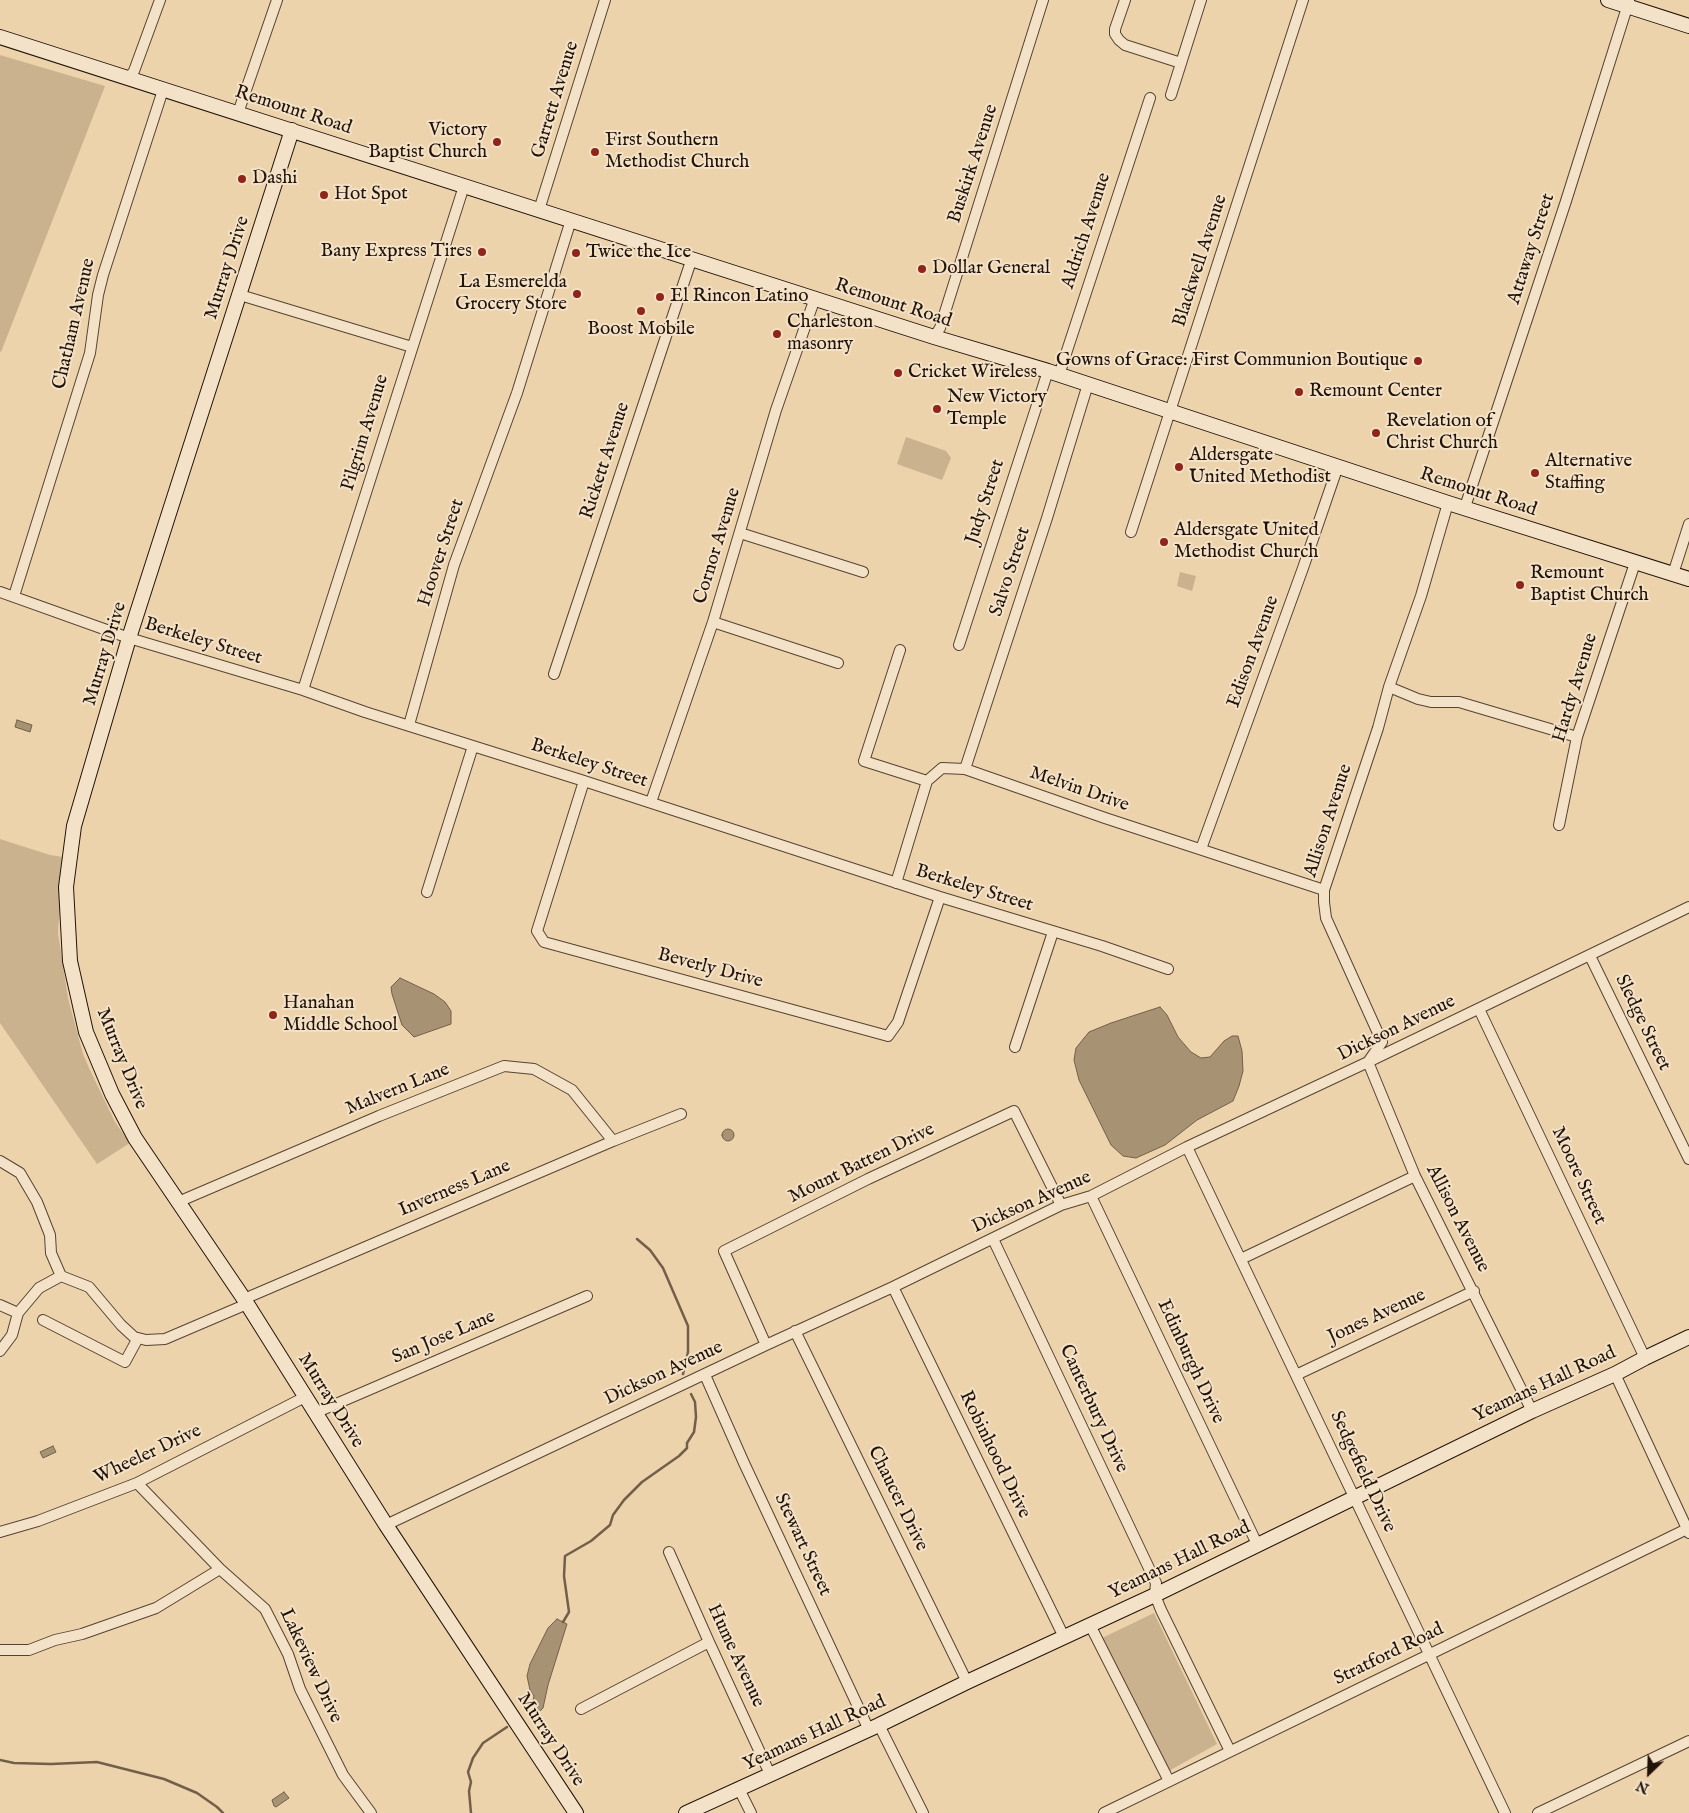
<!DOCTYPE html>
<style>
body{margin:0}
#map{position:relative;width:1689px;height:1813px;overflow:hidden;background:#edd3ab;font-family:"IM FELL English",serif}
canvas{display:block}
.north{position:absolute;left:1624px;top:1748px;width:50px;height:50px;-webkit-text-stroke:4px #f3e2c8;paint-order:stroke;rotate:204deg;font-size:14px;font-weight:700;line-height:20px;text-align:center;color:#221309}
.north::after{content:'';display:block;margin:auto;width:18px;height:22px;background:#221309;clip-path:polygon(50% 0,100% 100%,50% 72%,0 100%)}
</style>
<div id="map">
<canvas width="1689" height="1813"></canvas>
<div class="north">N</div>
</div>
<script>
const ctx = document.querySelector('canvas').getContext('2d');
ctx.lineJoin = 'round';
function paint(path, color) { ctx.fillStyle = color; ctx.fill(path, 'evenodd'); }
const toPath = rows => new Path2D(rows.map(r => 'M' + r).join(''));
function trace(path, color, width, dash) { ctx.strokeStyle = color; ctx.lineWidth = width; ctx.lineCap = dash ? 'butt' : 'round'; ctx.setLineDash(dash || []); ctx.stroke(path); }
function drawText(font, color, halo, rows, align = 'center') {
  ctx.font = font + ' "IM FELL English",serif'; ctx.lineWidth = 4; ctx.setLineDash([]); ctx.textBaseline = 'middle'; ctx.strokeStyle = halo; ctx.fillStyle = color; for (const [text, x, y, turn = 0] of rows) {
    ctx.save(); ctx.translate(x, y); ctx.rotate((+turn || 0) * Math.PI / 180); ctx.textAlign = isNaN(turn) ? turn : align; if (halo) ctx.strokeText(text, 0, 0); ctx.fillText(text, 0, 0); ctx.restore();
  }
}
paint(toPath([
 [0,55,105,86,1,352,0,351],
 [906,437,946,451,951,458,942,480,897,464],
 [1180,572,1196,576,1192,591,1177,586],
 [0,839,50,855,63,857,58,933,68,998,83,1054,90,1070,115,1122,130,1143,97,1164,0,1023],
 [1154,1613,1217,1744,1167,1772,1100,1639]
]), '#cab28f');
const water = toPath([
 [17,720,32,725,30,732,15,727,17,720],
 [400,978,434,994,445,1002,451,1011,451,1024,414,1037,402,1025,392,994,391,987,400,978],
 [1160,1007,1167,1015,1178,1037,1191,1052,1201,1058,1210,1057,1224,1041,1232,1036,1238,1036,1242,1051,1243,1071,1239,1086,1233,1101,1197,1120,1165,1145,1136,1158,1123,1156,1111,1145,1079,1080,1074,1060,1076,1048,1089,1032,1111,1023,1160,1007],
 '722 1135a6 6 0 1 1 12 0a6 6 0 1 1-12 0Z',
 [53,1446,56,1452,43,1458,40,1452,53,1446],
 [557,1619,567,1624,548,1685,543,1708,539,1712,532,1706,534,1696,530,1690,527,1676,530,1664,548,1628,557,1619],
 [284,1792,289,1798,276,1807,274,1806,272,1800,284,1792]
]);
paint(water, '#a89274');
trace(water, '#725f49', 1);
trace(toPath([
 [637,1239,650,1250,663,1268,688,1326,688,1352,683,1374],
 [563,1622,569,1612,564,1576,565,1556,591,1541,610,1525,613,1515,624,1500,642,1482,679,1456,687,1448,687,1443,694,1432,696,1417,695,1402,691,1394],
 [531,1714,536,1709],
 [0,1760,14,1763,51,1764,97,1762,164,1779,197,1793,217,1807,223,1813],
 [471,1813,469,1791,471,1782,468,1772,473,1758,483,1743,507,1727]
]), '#725f49', 2.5);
const street = toPath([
 [1125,0,1115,29,1115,34,1119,40,1125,45,1181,63],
 [129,78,134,71,160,0],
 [1171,95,1201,0],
 [238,113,277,0],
 [539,210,605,0],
 [240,295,412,347],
 [934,337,940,328,1043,0],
 [1059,375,1150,98],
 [1448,503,1421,596,1389,687,1378,728,1324,890,1324,902,1326,918,1382,1042,1368,1062,1415,1176,1532,1411],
 [1465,507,1566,201,1629,1],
 [1131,532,1303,0],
 [740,533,863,572],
 [1673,574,1689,524],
 [0,592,129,638,303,690,365,712,584,781,940,897,1102,946,1168,969],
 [14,596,90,353,98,295,103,275,163,90],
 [713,622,838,663],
 [959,645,1048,371],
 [900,650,864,761,927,781],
 [554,674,692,258],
 [1389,687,1418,699,1431,702,1459,702,1577,737],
 [303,690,464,186],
 [409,725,454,565,517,393,571,220],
 [965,769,1047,518,1088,384],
 [584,781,537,931,544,942,888,1036,898,1022,940,897],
 [651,802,713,622,776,410,815,298],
 [1559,825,1577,737,1635,563],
 [1201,849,1303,568,1338,466],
 [896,883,927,781,942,768,965,769,1105,818,1324,890],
 [427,892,473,746],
 [1590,956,1689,1159],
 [1479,1009,1645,1358],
 [1015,1047,1053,932],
 [1187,1147,1505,1813],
 [0,1161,20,1173,37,1202,50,1235,51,1253,61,1276,89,1287,121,1325,134,1337,146,1340,165,1339,247,1304],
 [1091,1196,1257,1544],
 [178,1202,379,1116,504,1066,534,1069,572,1090,613,1141],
 [993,1239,1156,1583,1155,1595,1161,1610,1230,1751],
 [1241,1259,1415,1176],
 [893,1287,1064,1637],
 [244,1299,613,1141,681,1114],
 [0,1305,18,1313,12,1335,0,1351],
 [18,1313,39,1288,61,1276],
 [43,1320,125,1362,138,1338],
 [795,1331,967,1682],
 [766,1345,724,1251,868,1179,1014,1111,1061,1205],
 [1615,1374,1689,1533],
 [705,1375,744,1463,869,1730],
 [1296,1375,1474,1291],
 [315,1413,587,1296],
 [137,1483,220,1569,265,1609,288,1654,300,1689,343,1775,371,1813],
 [386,1525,766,1345,893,1287,1061,1205,1091,1196,1187,1147,1368,1062,1689,907],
 [0,1532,38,1521,137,1483,305,1397],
 [669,1552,709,1642,770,1774],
 [1090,1625,1169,1781],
 [0,1650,29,1650,55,1640,82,1634,156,1608,220,1569],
 [581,1709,709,1642],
 [879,1725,923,1813],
 [739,1789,751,1813],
 [1104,1813,1689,1528],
 [1538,1813,1689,1741]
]);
const secondary = toPath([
 [1608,0,1689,26],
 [0,37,934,337,1048,371,1448,503,1689,579],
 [292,130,129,638,74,826,66,887,70,961,86,1032,112,1094,135,1138,244,1299,386,1525,576,1813],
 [686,1813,879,1725,967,1682,1155,1595,1532,1411,1615,1374,1645,1358,1689,1337]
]);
trace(street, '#554332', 12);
trace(secondary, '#221309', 16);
trace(street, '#f3e2c8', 10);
trace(secondary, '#f3e2c8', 14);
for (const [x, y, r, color] of [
 [497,142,5,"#8f2418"],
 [595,152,5,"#8f2418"],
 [242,179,5,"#8f2418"],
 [324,195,5,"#8f2418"],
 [482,252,5,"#8f2418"],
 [576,253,5,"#8f2418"],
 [922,269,5,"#8f2418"],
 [577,294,5,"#8f2418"],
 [660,297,5,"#8f2418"],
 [641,311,5,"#8f2418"],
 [777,334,5,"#8f2418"],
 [1418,361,5,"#8f2418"],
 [898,373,5,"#8f2418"],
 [1299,392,5,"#8f2418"],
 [937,409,5,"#8f2418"],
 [1376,433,5,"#8f2418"],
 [1179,467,5,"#8f2418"],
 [1535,473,5,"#8f2418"],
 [1164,542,5,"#8f2418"],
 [1520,585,5,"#8f2418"],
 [273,1015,5,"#8f2418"]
]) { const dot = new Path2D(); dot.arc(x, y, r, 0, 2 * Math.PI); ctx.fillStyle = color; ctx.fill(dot); trace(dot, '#f3e2c8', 2); }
drawText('19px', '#221309', '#f3e2c8', [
 ["Garrett Avenue",556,100,-73],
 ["Remount Road",293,111,18],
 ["Buskirk Avenue",974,164,-72],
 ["Aldrich Avenue",1087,231,-72],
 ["Attaway Street",1532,249,-72],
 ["Blackwell Avenue",1201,261,-72],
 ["Murray Drive",228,268,-72],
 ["Remount Road",893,304,18],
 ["Chatham Avenue",75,324,-77],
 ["Pilgrim Avenue",366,433,-73],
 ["Rickett Avenue",606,461,-72],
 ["Remount Road",1478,493,18],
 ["Judy Street",986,502,-72],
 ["Cornor Avenue",718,546,-73],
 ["Hoover Street",442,553,-72],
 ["Salvo Street",1011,572,-72],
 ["Berkeley Street",203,642,17],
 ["Edison Avenue",1254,652,-70],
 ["Murray Drive",106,654,-73],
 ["Hardy Avenue",1576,688,-73],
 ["Berkeley Street",589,764,18],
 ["Melvin Drive",1079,790,19],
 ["Allison Avenue",1329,821,-72],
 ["Berkeley Street",974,889,17],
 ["Beverly Drive",710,969,15],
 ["Sledge Street",1642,1023,64],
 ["Dickson Avenue",1397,1029,-26],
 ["Murray Drive",121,1059,68],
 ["Malvern Lane",398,1090,-22],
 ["Mount Batten Drive",862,1164,-26],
 ["Moore Street",1578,1176,65],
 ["Inverness Lane",455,1189,-23],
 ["Dickson Avenue",1032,1203,-24],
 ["Allison Avenue",1457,1219,63],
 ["Jones Avenue",1377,1317,-25],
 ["San Jose Lane",444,1338,-23],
 ["Edinburgh Drive",1190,1362,65],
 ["Dickson Avenue",664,1374,-25],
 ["Yeamans Hall Road",1545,1385,-25],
 ["Murray Drive",330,1401,58],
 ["Canterbury Drive",1093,1409,65],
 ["Wheeler Drive",148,1455,-25],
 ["Robinhood Drive",994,1455,64],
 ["Sedgefield Drive",1362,1472,65],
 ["Chaucer Drive",897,1499,64],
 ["Stewart Street",802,1545,65],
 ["Yeamans Hall Road",1180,1561,-26],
 ["Stratford Road",1389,1655,-26],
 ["Hume Avenue",735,1656,65],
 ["Lakeview Drive",310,1666,65],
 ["Yeamans Hall Road",815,1734,-25],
 ["Murray Drive",550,1740,57]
]);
drawText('19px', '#221309', '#f3e2c8', [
 ["Victory",487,131,"right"],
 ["Baptist Church",487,153,"right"],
 ["First Southern",605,141],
 ["Methodist Church",605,163],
 ["Dashi",252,179],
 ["Hot Spot",334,195],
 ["Bany Express Tires",472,252,"right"],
 ["Twice the Ice",586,253],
 ["Dollar General",932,269],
 ["La Esmerelda",567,283,"right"],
 ["Grocery Store",567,305,"right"],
 ["El Rincon Latino",670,297],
 ["Charleston",787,323],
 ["masonry",787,345],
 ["Boost Mobile",641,330,"center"],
 ["Gowns of Grace: First Communion Boutique",1408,361,"right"],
 ["Cricket Wireless",908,373],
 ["Remount Center",1309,392],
 ["New Victory",947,398],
 ["Temple",947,420],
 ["Revelation of",1386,422],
 ["Christ Church",1386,444],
 ["Aldersgate",1189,456],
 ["United Methodist",1189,478],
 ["Alternative",1545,462],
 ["Staffing",1545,484],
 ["Aldersgate United",1174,531],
 ["Methodist Church",1174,553],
 ["Remount",1530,574],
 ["Baptist Church",1530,596],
 ["Hanahan",283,1004],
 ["Middle School",283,1026]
], 'left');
</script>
